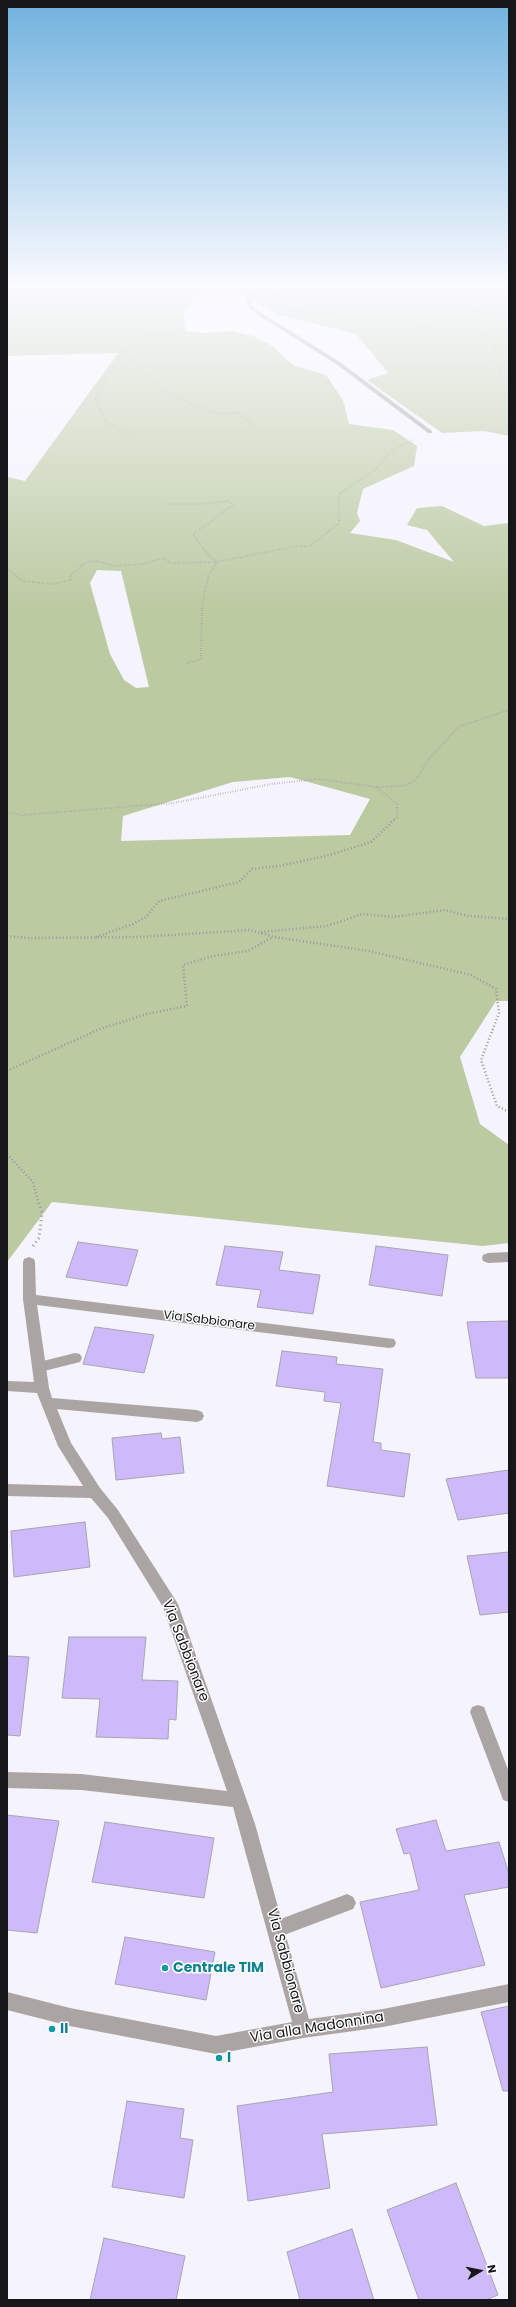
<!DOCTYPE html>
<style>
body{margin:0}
#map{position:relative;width:516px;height:2307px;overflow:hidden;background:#f5f3fe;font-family:Poppins,sans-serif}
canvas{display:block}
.frame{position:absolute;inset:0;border:8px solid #17161b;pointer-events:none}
.north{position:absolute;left:460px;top:2251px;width:40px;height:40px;-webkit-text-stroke:3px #fff;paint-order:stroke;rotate:80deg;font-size:11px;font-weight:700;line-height:16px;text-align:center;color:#17161b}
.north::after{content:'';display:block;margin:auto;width:14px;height:18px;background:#17161b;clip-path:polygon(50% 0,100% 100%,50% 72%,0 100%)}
</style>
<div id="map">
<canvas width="516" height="2307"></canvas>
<div class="frame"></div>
<div class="north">N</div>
</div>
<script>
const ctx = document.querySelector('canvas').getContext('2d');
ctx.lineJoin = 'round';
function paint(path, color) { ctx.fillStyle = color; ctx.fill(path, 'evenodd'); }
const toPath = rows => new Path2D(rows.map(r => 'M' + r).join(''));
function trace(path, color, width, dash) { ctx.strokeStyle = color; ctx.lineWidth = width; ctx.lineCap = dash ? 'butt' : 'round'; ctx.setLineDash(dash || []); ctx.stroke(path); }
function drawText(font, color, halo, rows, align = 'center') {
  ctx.font = font + ' Poppins,sans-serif'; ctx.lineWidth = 3; ctx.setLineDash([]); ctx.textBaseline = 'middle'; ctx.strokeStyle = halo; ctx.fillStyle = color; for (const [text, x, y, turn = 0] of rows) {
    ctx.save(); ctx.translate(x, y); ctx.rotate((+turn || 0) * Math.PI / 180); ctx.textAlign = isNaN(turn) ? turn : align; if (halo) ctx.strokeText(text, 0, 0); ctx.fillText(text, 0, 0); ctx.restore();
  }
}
paint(toPath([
 [7,286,206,286,198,293,184,312,185,331,204,333,230,331,254,336,272,346,293,365,326,375,343,400,349,424,393,430,417,446,414,466,363,489,357,513,360,521,350,533,396,540,454,562,427,530,407,525,417,508,442,506,484,526,509,523,509,1001,496,1001,460,1057,480,1124,509,1145,509,1243,483,1246,52,1202,7,1262,7,477,25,481,118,353,7,356],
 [97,570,121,571,149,687,136,688,124,680,110,654,90,583],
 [290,777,370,799,350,835,121,841,123,816,233,782],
 [248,286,509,286,509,436,484,431,442,433,367,380,388,373,356,334,280,315,238,293]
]), '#bccaa2');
const building = toPath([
 [78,1242,138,1250,127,1286,66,1277,78,1242],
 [225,1246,283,1252,279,1270,320,1275,313,1314,257,1307,261,1290,216,1285,225,1246],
 [376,1246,448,1255,442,1296,369,1285,376,1246],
 [509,1321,509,1378,476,1378,467,1322,509,1321],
 [95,1327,154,1335,144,1373,83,1364,95,1327],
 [282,1351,337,1357,336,1364,383,1369,373,1442,381,1443,381,1450,410,1454,404,1497,327,1486,341,1403,324,1401,325,1392,276,1386,282,1351],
 [161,1433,162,1439,180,1437,184,1473,116,1480,112,1438,161,1433],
 [509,1470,509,1513,458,1520,446,1479,509,1470],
 [85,1522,90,1567,14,1577,11,1531,85,1522],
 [509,1552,509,1612,480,1615,467,1556,509,1552],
 [69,1637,146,1637,142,1680,178,1681,176,1720,169,1719,168,1739,96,1737,100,1699,62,1698,69,1637],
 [7,1656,29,1657,20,1736,7,1735,7,1656],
 [7,1815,59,1821,37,1933,7,1930,7,1815],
 [436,1820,446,1851,499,1842,509,1874,509,1887,464,1895,485,1965,381,1988,360,1902,419,1890,410,1853,404,1854,396,1829,436,1820],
 [105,1822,214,1838,204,1898,92,1882,105,1822],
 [125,1937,215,1952,206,2000,115,1984,125,1937],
 [509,2006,509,2091,503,2091,481,2012,509,2006],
 [427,2047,437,2125,322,2134,330,2188,248,2201,237,2106,333,2092,329,2054,427,2047],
 [127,2101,184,2109,180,2138,193,2140,184,2198,112,2187,127,2101],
 [456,2183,498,2295,486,2300,419,2300,387,2210,456,2183],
 [352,2229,374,2300,300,2300,287,2252,352,2229],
 [104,2238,185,2256,176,2300,90,2300,104,2238]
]);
paint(building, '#cebafb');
trace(building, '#a7a4b0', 1);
trace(toPath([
 [277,286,273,291,276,303,286,308,324,315,410,323,440,330,466,331,472,328,467,321,470,317,509,313],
 [452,302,465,304,475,311,486,313],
 [493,315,509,321],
 [472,328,489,336,495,347,493,356,502,375],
 [168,333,168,337],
 [152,334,155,338],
 [122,349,166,393,218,414,239,413,255,426],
 [130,435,106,422,95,399,99,389,119,360,122,349,130,344,134,338,185,331],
 [166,504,203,504,228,501,233,505,211,521],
 [339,521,339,494,376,469,391,451,415,439]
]), '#98969f', 1.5, [0.5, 1.5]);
trace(toPath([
 [7,568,22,581,53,584,71,580,70,576,86,562,98,561,115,566,143,564,163,558,171,563,217,562,297,546,310,546,339,523,339,520],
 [187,663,201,659,202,606,208,577,217,562,208,555,193,534,213,520],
 [376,787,397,804,397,817,394,820],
 [7,812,22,815,174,803,271,784,319,779,376,787,403,786,415,781,428,760,458,727,509,710]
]), '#98969f', 2, [0.5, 2]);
trace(toPath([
 [261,932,327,926,362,914,393,917,445,910,468,916,509,919],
 [7,936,29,938,139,937,250,930,274,937,369,951,471,975,496,989,499,1013,481,1060,497,1106,509,1112],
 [96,937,133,924,146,917,159,901,239,882,252,869,279,866,326,856,371,842,395,819],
 [7,1071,100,1029,147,1014,187,1006,183,965,213,956,248,951,273,937],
 [7,1154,33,1182,38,1201]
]), '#98969f', 2.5, [1, 2.5]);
trace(toPath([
 [33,1246,39,1238,42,1213,38,1200]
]), '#98969f', 3, [1, 3.5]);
paint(toPath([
 [75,1353,80,1354,82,1358,80,1362,40,1372,35,1371,33,1367,35,1363,75,1353],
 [478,1705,484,1707,509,1772,509,1802,503,1800,501,1794,470,1712,472,1707,478,1705],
 [347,1894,353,1897,356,1903,353,1909,276,1938,270,1935,267,1929,270,1923,347,1894]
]), '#aaa4a3');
paint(toPath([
 [256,286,262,286,253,297,252,305,260,312,340,362,432,431,432,433,428,433,336,364,256,314,246,305,247,297,256,286],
 [509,1252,509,1262,488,1263,483,1261,482,1258,483,1255,488,1253,509,1252],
 [29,1257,34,1259,35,1262,36,1295,394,1339,396,1343,394,1347,389,1348,37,1305,49,1388,52,1398,197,1410,202,1412,204,1416,202,1420,197,1422,57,1409,71,1443,100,1488,118,1510,178,1604,255,1824,309,2019,383,2009,509,1984,509,2002,383,2027,303,2038,216,2054,70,2026,7,2010,7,1992,70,2008,216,2036,292,2022,233,1807,81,1790,7,1788,7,1772,81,1774,227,1791,163,1607,108,1518,91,1498,7,1496,7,1484,83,1486,58,1446,37,1393,7,1391,7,1381,34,1382,23,1299,23,1262,24,1259,29,1257]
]), '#aaa4a3');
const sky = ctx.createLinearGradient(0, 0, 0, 609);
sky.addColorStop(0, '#70b2de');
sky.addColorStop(0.47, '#fafaff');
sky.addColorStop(1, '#fafaff00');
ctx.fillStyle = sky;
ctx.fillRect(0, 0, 516, 609);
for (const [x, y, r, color] of [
 [165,1968,4,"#0f9aa8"],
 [52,2029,4,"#0f9aa8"],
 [219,2058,4,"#0f9aa8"]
]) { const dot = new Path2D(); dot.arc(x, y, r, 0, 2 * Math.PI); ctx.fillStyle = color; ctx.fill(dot); trace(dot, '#fff', 1.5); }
drawText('12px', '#17161b', '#fff', [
 ["Via Sabbionare",209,1321,7]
]);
drawText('14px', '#17161b', '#fff', [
 ["Via Sabbionare",185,1651,69],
 ["Via Sabbionare",285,1961,75],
 ["Via alla Madonnina",317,2028,-9]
]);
drawText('bold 14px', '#0d838f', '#fff', [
 ["Centrale TIM",173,1968],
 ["II",60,2029],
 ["I",227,2058]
], 'left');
</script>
